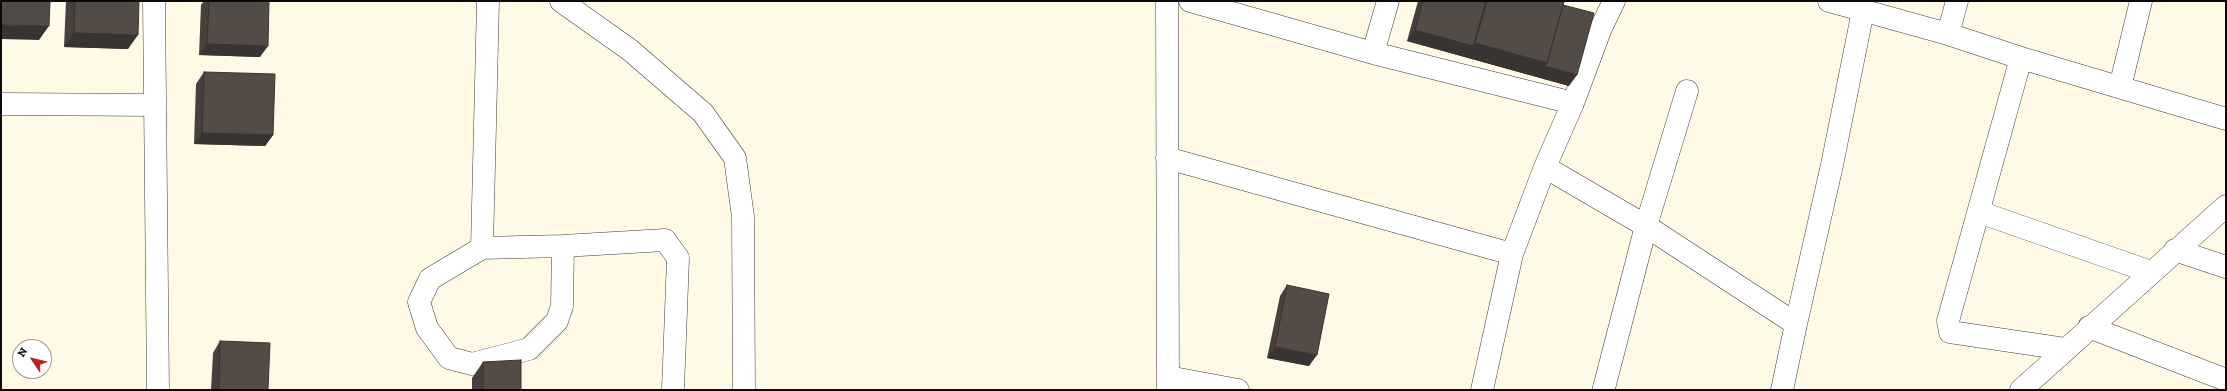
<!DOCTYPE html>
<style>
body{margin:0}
#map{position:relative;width:2227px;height:391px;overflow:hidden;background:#fffae6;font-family:"Zilla Slab",serif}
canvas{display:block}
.frame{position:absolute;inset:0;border:2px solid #090909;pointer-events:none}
.north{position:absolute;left:12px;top:339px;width:40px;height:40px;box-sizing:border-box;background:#fff;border:1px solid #9d9d9d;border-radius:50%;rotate:305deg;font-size:11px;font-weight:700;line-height:16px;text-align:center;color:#090909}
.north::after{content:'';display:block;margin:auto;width:14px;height:18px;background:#ba2128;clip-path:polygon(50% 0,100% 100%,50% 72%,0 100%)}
</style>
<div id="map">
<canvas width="2227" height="391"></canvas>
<div class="frame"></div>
<div class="north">N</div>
</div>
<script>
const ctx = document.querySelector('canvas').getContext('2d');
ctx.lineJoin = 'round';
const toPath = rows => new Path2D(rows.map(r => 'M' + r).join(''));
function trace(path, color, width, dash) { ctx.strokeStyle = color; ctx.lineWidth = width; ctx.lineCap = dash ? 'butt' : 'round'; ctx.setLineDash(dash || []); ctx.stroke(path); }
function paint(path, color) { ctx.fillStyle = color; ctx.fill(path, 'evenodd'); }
const minor = toPath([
 [154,1,158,390],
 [488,1,482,248,563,246,665,240,678,258,673,390],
 [561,1,630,50,703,113,735,158,743,217,744,390],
 [1167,1,1168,390],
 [1190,1,1373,53,1573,103],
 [1829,1,1948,34,2021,58,2226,119],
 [1948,34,1957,1],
 [1373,53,1388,1],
 [2021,58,1948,321,1950,332,2065,349],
 [2120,87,2141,1],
 [1,104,155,105],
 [1167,158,1512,254],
 [1545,167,1646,226,1796,324,1782,390],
 [1979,212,2151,272],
 [482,248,430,279,419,302,427,328,449,358,472,364,529,349,557,321,562,306,563,246],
 [2175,250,2226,267],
 [1796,324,1832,165,1863,11],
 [2089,327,2226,380],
 [1168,377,1238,390],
 [1604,388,1646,226,1687,91],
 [1482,390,1512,254,1545,167,1573,103,1601,28,1614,1],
 [2021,390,2226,206]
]);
trace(minor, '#3c3c3c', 23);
trace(minor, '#fff', 22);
paint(toPath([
 [66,1,139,1,128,49,64,47],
 [204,1,269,1,260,57,199,55,201,5],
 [1418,1,1561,1,1563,5,1569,86,1407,41],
 [204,72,273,135,265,146,194,144,196,84],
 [1287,285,1309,366,1267,358,1280,296],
 [220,341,268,390,211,390,213,353],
 [483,362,521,390,472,390,472,378]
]), '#47403c');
paint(toPath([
 [1,25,49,26,39,40,1,39],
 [1415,30,1473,46,1475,43,1547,63,1577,75,1569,86,1407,41],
 [74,33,138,35,128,49,64,47],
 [207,44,268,46,260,57,199,55],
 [202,133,273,135,265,146,194,144],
 [1275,347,1317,355,1309,366,1267,358]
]), '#393431');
const building = toPath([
 [1,1,50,1,49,26,1,25,1,1],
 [75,1,139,1,138,35,74,33,75,1],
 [209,1,269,1,268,46,207,44,209,1],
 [1423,1,1486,1,1473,46,1415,30,1423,1],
 [1487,1,1561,1,1564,2,1547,63,1475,43,1487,1],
 [1563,5,1594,13,1577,75,1545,66,1547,63,1563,5],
 [204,72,275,74,273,135,202,133,204,72],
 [1287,285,1329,294,1317,355,1275,347,1287,285],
 [220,341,270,343,268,390,219,390,220,341],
 [521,360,521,390,483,390,483,362,521,360]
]);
paint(building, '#524b46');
trace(building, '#393431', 1);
</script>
